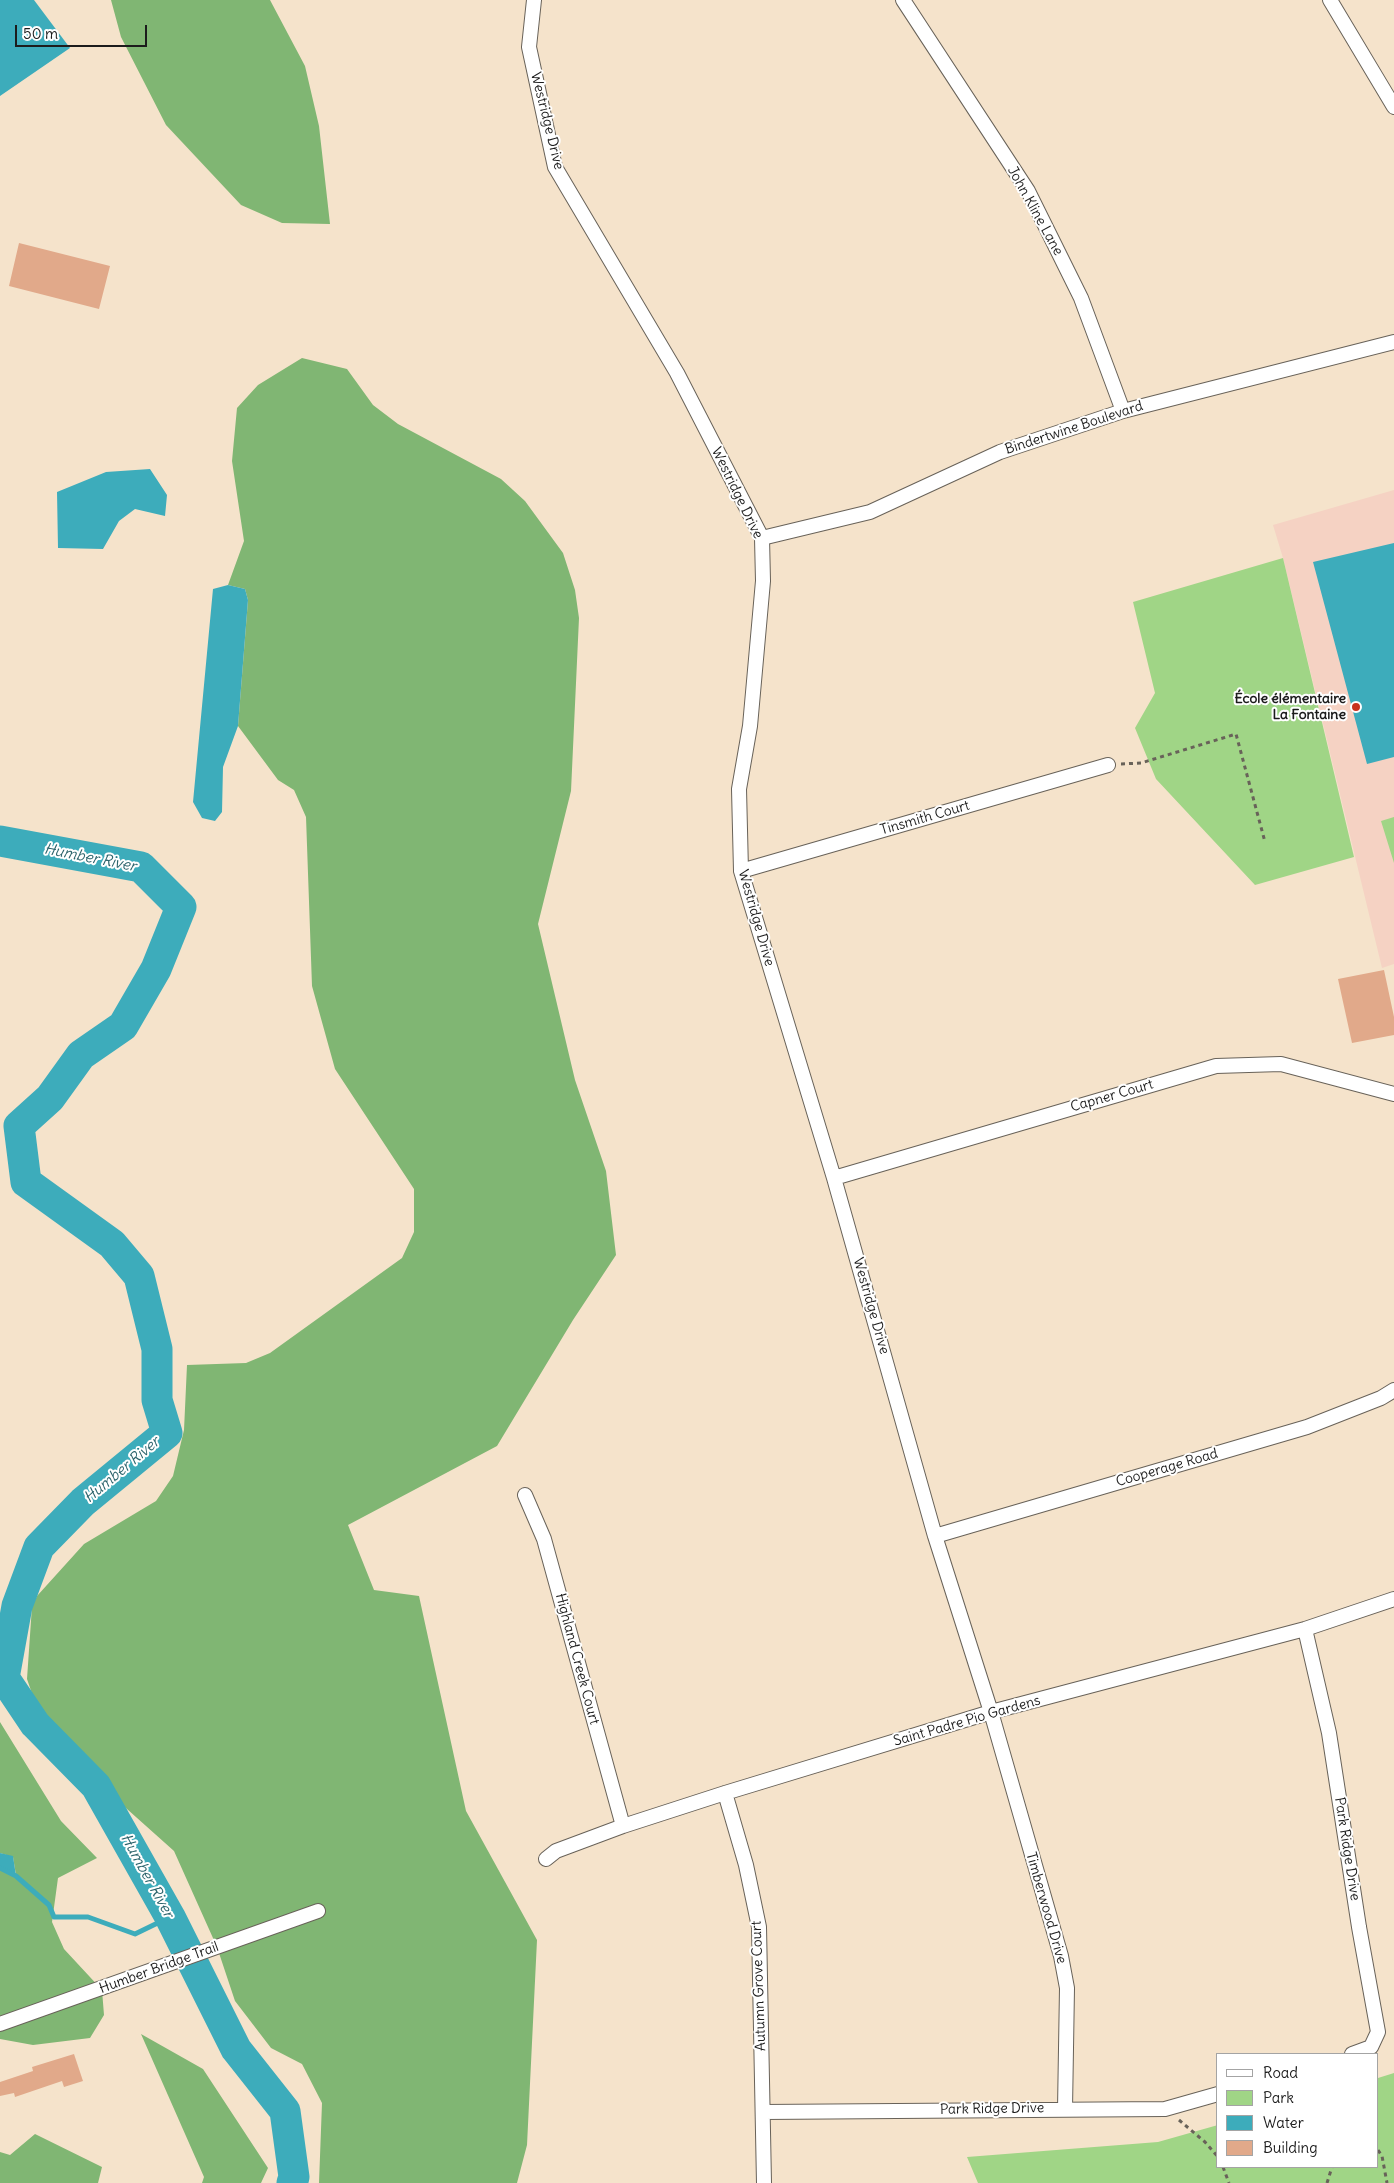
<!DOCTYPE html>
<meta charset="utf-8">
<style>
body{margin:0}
#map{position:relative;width:1394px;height:2183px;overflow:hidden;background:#f5e3cb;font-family:Delius,sans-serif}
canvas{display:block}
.legend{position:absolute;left:1216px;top:2053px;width:162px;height:115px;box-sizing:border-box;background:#fff;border:1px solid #a4a4a4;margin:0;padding:6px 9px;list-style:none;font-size:15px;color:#1c1c1c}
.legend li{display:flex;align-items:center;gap:10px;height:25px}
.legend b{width:25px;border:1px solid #a4a4a4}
.scale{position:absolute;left:15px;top:25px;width:132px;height:22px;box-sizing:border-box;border:2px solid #1c1c1c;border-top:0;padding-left:6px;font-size:15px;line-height:18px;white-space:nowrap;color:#1c1c1c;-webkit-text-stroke:4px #fff;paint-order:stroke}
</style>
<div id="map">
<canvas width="1394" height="2183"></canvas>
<ul class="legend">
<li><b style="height:6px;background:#fff"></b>Road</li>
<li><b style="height:14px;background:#a0d586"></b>Park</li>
<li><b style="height:14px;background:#3dacbb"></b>Water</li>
<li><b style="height:14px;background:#e1a98a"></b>Building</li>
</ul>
<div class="scale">50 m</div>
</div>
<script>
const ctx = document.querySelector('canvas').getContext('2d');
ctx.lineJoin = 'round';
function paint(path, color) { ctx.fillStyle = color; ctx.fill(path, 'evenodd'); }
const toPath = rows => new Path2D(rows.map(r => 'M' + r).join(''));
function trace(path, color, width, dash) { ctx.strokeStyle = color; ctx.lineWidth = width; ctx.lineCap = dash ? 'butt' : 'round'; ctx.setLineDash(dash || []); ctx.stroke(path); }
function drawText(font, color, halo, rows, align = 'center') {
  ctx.font = font + ' Delius,sans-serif'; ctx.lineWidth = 4; ctx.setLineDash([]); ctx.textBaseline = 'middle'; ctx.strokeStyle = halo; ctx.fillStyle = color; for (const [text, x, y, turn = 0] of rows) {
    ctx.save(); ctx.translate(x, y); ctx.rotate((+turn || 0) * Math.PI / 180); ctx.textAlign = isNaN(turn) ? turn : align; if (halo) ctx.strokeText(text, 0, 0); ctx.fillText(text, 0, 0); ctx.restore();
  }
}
paint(toPath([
 [1394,490,1394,964,1382,968,1283,558,1273,525]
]), '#f5d2c3');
paint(toPath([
 [1283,558,1354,857,1255,885,1156,779,1135,728,1155,693,1133,602],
 [1394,817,1394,863,1381,821],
 [1394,2073,1394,2183,978,2183,967,2157,1158,2142,1218,2125,1218,2167,1378,2167,1378,2078]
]), '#a0d586');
paint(toPath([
 [111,0,270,0,305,66,319,126,330,224,282,223,241,205,166,125,121,37],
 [302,358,347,369,373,405,398,424,501,479,525,501,563,553,575,590,579,618,571,791,538,924,575,1080,606,1171,616,1255,573,1320,497,1446,348,1525,374,1590,419,1596,466,1811,537,1940,527,2145,517,2183,319,2183,322,2103,302,2064,271,2048,235,2001,217,1947,174,1851,80,1767,38,1711,27,1679,32,1606,37,1596,84,1544,156,1501,173,1476,184,1430,187,1365,246,1363,270,1353,402,1258,414,1232,414,1189,335,1069,312,986,306,817,294,790,278,780,238,726,248,600,245,589,228,585,244,541,232,461,237,408,258,385],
 [0,1722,61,1821,97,1858,58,1878,52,1922,64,1949,102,1990,104,2015,90,2038,33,2045,0,2039,0,1870,16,1875,13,1857,0,1853],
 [141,2034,203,2069,268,2168,261,2183,202,2183,204,2177],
 [35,2134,102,2167,98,2183,0,2183,0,2152,10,2155]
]), '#80b673');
paint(toPath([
 [0,0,34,0,70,48,0,96],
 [150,469,167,495,165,516,135,509,119,521,103,549,58,548,57,492,106,472],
 [1394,543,1394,757,1367,764,1313,562],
 [228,585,245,589,248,600,238,726,223,767,222,812,215,821,202,818,193,802,213,589],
 [0,1853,13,1856,16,1876,0,1870]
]), '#3dacbb');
trace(toPath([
 [0,1868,16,1876,49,1905,54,1917,88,1917,135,1934,170,1917]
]), '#3dacbb', 5);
trace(toPath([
 [0,841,141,867,181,907,156,969,123,1026,81,1055,50,1098,19,1126,26,1182,112,1244,139,1276,157,1349,157,1400,167,1433,83,1502,39,1547,17,1606,4,1678,35,1724,96,1786,170,1917,236,2049,285,2111,294,2177,292,2183]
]), '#3dacbb', 31);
paint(toPath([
 [19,243,110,266,99,309,9,286],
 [1384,970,1394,1017,1394,1035,1352,1043,1338,979],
 [74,2054,83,2081,64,2087,62,2081,15,2097,14,2093,0,2096,0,2082,33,2071,32,2067]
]), '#e1a98a');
const minor = toPath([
 [534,0,529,47,555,167,677,373,762,538,763,581,750,726,739,789,741,871,834,1178,935,1536,991,1712,1061,1956,1067,1988,1065,2109],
 [903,0,1028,191,1081,298,1123,411],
 [1330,0,1394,107],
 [762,538,870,512,1000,452,1123,411,1394,342],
 [741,871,1108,765],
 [834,1178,1216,1066,1281,1064,1394,1094],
 [525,1495,544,1539,623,1826],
 [935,1536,1307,1427,1381,1398,1394,1390],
 [1305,1629,1329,1733,1359,1927,1378,2032,1371,2047,1352,2054],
 [725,1793,746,1865,759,1927,764,2183],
 [546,1859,556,1851,623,1826,725,1793,991,1712,1305,1629,1394,1599],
 [0,2024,318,1911],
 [763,2112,1165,2109,1218,2094]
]);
trace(minor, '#686259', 16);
trace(toPath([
 [1121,764,1141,763,1236,734,1265,842],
 [1179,2120,1205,2142,1218,2157],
 [1378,2150,1382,2156,1387,2183],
 [1223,2167,1229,2183],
 [1327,2183,1332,2167]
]), '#686259', 3, [4, 4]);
trace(minor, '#fff', 14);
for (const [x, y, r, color] of [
 [1356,707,5,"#c8321e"]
]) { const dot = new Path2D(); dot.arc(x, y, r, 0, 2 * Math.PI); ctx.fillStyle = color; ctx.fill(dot); trace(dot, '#fff', 2); }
drawText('14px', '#1c1c1c', '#fff', [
 ["Westridge Drive",547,121,76],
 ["John Kline Lane",1035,211,61],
 ["Bindertwine Boulevard",1074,428,-18],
 ["Westridge Drive",737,493,64],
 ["Tinsmith Court",925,818,-16],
 ["Westridge Drive",756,918,74],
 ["Capner Court",1112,1096,-16],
 ["Westridge Drive",871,1306,74],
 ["Cooperage Road",1167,1468,-16],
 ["Highland Creek Court",577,1659,75],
 ["Saint Padre Pio Gardens",967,1721,-16],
 ["Park Ridge Drive",1347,1849,81],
 ["Timberwood Drive",1046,1908,74],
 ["Humber Bridge Trail",159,1968,-20],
 ["Autumn Grove Court",759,1986,-92],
 ["Park Ridge Drive",992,2109,-1]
]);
drawText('bold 14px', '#1c1c1c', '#fff', [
 ["École élémentaire",1346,699],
 ["La Fontaine",1346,715]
], 'right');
drawText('italic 15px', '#2c646c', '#fff', [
 ["Humber River",90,858,11],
 ["Humber River",122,1470,-40],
 ["Humber River",147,1876,61]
]);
</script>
